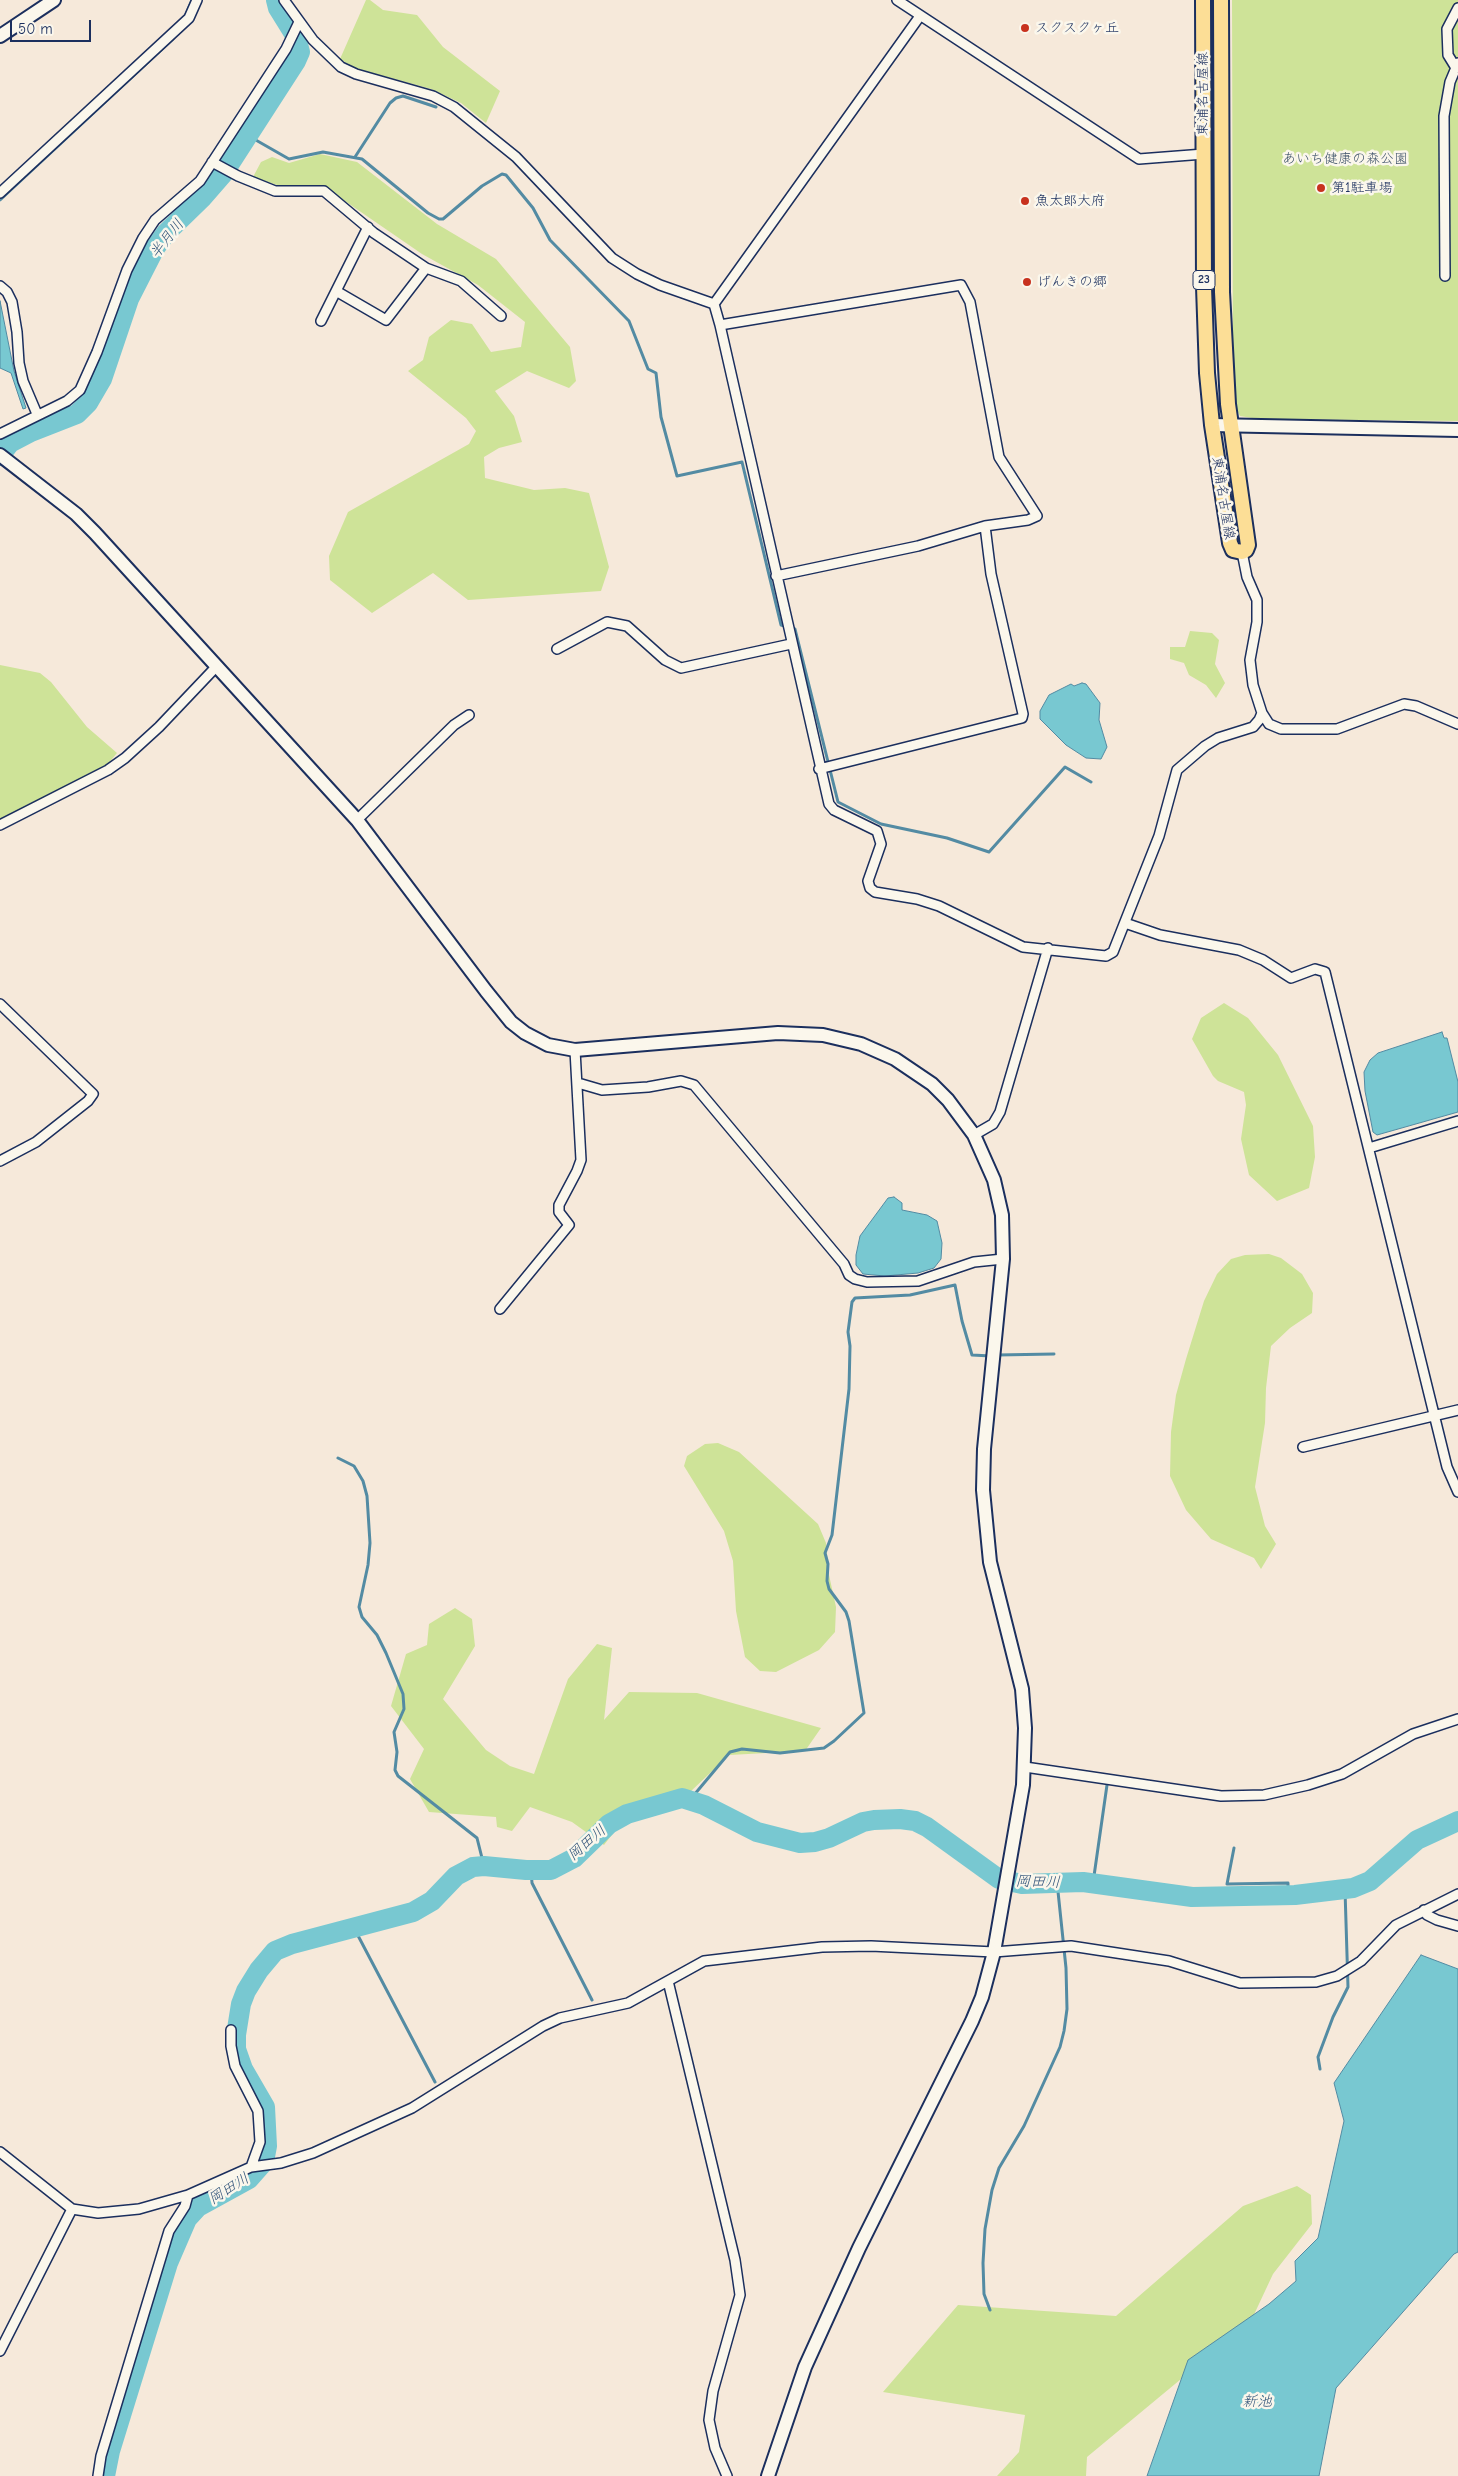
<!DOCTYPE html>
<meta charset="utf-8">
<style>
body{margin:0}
#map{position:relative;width:1458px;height:2476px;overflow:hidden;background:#f6e9da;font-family:"Comic Neue",sans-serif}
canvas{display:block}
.scale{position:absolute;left:10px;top:20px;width:81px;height:22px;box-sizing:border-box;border:2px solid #1b2f5e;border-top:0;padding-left:6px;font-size:15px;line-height:18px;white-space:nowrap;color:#1b2f5e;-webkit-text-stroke:4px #fbf7ec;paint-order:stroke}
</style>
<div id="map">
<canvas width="1458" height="2476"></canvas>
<div class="scale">50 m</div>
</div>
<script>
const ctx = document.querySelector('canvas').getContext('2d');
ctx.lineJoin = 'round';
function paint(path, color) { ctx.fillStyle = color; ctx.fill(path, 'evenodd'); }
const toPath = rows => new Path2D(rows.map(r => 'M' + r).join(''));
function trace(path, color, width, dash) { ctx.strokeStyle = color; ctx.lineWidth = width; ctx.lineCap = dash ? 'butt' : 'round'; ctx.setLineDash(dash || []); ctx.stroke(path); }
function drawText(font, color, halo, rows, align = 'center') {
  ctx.font = font + ' "Comic Neue","Klee One",sans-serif'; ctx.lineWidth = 5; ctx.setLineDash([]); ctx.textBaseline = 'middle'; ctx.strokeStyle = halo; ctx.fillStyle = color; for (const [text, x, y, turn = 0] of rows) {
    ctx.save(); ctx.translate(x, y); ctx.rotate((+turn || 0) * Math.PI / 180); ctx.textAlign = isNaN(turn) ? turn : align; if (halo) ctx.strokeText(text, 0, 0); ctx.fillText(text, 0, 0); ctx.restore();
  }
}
paint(toPath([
 [366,0,370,0,383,10,417,15,443,47,500,91,486,123,461,103,431,89,354,68,340,59],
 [1232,0,1458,0,1458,421,1258,419,1240,416,1233,402],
 [320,154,357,162,437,224,496,259,570,347,576,381,569,388,527,371,495,391,514,416,522,442,499,448,484,457,485,478,534,490,565,488,589,493,609,567,601,591,468,600,433,573,372,613,330,580,329,556,348,512,469,444,476,431,466,418,408,371,423,360,429,337,451,320,472,324,491,352,521,347,525,322,478,285,422,254,326,188,277,185,253,177,261,162,272,157,289,163],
 [1190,631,1212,633,1219,640,1215,664,1225,683,1216,698,1206,685,1189,675,1184,663,1170,659,1170,647,1185,647],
 [0,665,40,673,51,682,87,727,117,753,107,765,0,819],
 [1224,1003,1248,1018,1278,1055,1313,1126,1315,1157,1309,1188,1277,1201,1249,1175,1241,1139,1246,1105,1244,1092,1218,1081,1213,1076,1192,1039,1201,1018],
 [1269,1254,1281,1258,1302,1274,1313,1293,1312,1313,1290,1328,1271,1346,1266,1388,1265,1423,1255,1487,1265,1526,1276,1544,1261,1569,1254,1558,1211,1539,1186,1510,1170,1476,1171,1432,1176,1395,1186,1359,1204,1301,1217,1274,1231,1259,1245,1255],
 [718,1443,739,1452,818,1524,826,1543,829,1575,836,1607,835,1632,819,1650,776,1672,760,1671,745,1657,736,1611,733,1561,724,1531,684,1466,687,1456,705,1444],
 [455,1608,472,1619,475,1646,443,1699,486,1750,510,1766,534,1774,568,1679,597,1644,612,1648,604,1720,629,1692,697,1693,821,1728,805,1751,729,1755,689,1793,636,1804,604,1845,572,1822,530,1807,512,1831,497,1827,496,1817,429,1812,410,1779,424,1749,391,1706,406,1654,427,1645,429,1624],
 [1297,2186,1311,2195,1312,2224,1273,2274,1251,2321,1087,2457,1086,2476,997,2476,1019,2452,1025,2415,883,2392,958,2305,1116,2316,1243,2206]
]), '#cee398');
const water = toPath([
 [0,301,14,371,26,408,23,409,11,373,0,368,0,301],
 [1082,683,1086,684,1100,703,1099,720,1107,747,1101,759,1086,758,1066,745,1040,719,1040,711,1049,695,1071,684,1074,686,1082,683],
 [1442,1032,1444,1038,1447,1038,1458,1082,1458,1112,1377,1135,1373,1132,1365,1091,1364,1072,1370,1060,1378,1053,1442,1032],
 [894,1197,902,1203,902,1210,927,1215,937,1221,942,1243,941,1259,934,1268,918,1273,885,1276,863,1274,856,1265,856,1255,860,1236,888,1198,894,1197],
 [1421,1955,1458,1969,1458,2252,1454,2254,1336,2388,1319,2476,1147,2476,1188,2360,1269,2304,1296,2281,1295,2261,1318,2238,1344,2121,1334,2083,1421,1955]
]);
paint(water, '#78c8d1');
trace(water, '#538ba3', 1);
trace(toPath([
 [186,14,192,0],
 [247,135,289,159,323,152,362,159,428,213,439,219,443,219,482,186,502,174,506,175,533,208,550,240,629,321,648,369,656,373,661,417,677,476,742,462,781,625,795,629,838,802,881,824,947,838,989,852,1065,767,1091,782],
 [355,157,390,103,396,98,403,96,436,107],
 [0,200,173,39],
 [997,1355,1054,1354],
 [338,1458,354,1466,363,1481,367,1496,370,1543,368,1565,359,1607,362,1617,377,1635,386,1653,403,1694,404,1709,394,1732,397,1752,395,1770,398,1776,477,1838,484,1866],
 [692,1800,694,1795,730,1752,742,1749,780,1753,824,1748,834,1741,864,1713,849,1621,846,1612,829,1589,827,1581,828,1564,825,1553,832,1535,849,1389,850,1346,848,1332,852,1302,855,1298,910,1295,955,1285,962,1321,972,1355,991,1356],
 [1234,1848,1227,1884,1288,1883,1288,1895],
 [531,1870,532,1883,592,2000],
 [1093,1883,1107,1785],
 [354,1928,435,2082],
 [1320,2069,1318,2057,1333,2017,1348,1987,1345,1890],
 [990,2310,984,2294,983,2263,985,2229,992,2190,999,2168,1024,2126,1060,2047,1064,2031,1067,2009,1066,1968,1057,1882]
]), '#538ba3', 3);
trace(toPath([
 [0,456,10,443,31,432,77,414,88,403,102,379,129,299,155,248,166,233,203,197,223,174,296,61,300,52,296,37,278,8,276,0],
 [105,2476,110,2451,168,2263,187,2219,198,2207,249,2179,264,2162,267,2146,265,2107,243,2069,236,2049,236,2035,241,2004,246,1991,259,1970,275,1951,292,1944,413,1912,432,1901,456,1876,473,1867,484,1866,526,1870,551,1870,574,1858,609,1824,627,1814,682,1798,704,1805,757,1832,800,1843,815,1842,829,1838,863,1822,874,1820,900,1819,915,1821,927,1827,999,1879,1022,1884,1083,1882,1192,1897,1295,1895,1353,1888,1370,1881,1417,1840,1458,1821]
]), '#78c8d1', 20);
const street = toPath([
 [284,0,313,40,341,67,356,74,433,96,454,107,516,157,612,258,637,274,660,285,714,304],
 [897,0,1139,159,1204,154],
 [1456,68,1448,55,1447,29,1458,8],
 [212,162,238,176,275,191,324,191,374,233,426,268,461,281,501,316],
 [0,193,189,18,197,0],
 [1445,276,1444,116,1450,82,1458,63],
 [0,286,7,292,12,302,17,332,19,363,23,381,37,414],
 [336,291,386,320,426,268],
 [714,304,720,325,961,285,970,302,999,457,1037,516,1028,520,985,526,918,546,776,576],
 [714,304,920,16],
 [321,321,368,227],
 [720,325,829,804,834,810,877,831,881,844,868,881,870,888,875,892,917,899,939,906,1023,947,1106,956,1113,952,1159,836,1177,770,1205,746,1218,738,1253,727,1259,720,1262,713,1269,724,1281,729,1337,729,1404,704,1416,706,1458,724],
 [0,434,67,401,80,390,97,352,127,270,143,238,155,220,200,181,286,49,299,22],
 [1242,552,1247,577,1257,600,1257,622,1250,660,1253,685,1262,713],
 [557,649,607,622,627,626,665,660,681,668,791,644],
 [819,769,1022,718,1023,714,991,574,985,526],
 [357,820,454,725,469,715],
 [0,825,108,770,125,758,159,727,216,667],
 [1125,923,1160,935,1239,950,1263,960,1291,978,1315,969,1325,972,1447,1467,1458,1492],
 [0,1004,93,1094,88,1101,36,1142,0,1161],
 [578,1083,602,1090,648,1087,681,1081,694,1085,844,1264,849,1275,855,1279,867,1282,918,1281,974,1262,1003,1259],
 [974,1135,993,1124,1000,1112,1048,948],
 [1369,1148,1458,1121],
 [500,1309,569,1225,559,1212,559,1205,577,1171,581,1160,575,1050],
 [1303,1447,1458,1410],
 [1025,1767,1221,1796,1264,1795,1308,1785,1342,1774,1413,1734,1458,1719],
 [1424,1910,1427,1915,1437,1920,1458,1926],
 [668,1981,735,2260,740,2295,713,2391,709,2420,715,2448,727,2476],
 [231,2030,231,2046,235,2066,258,2111,260,2142,251,2167],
 [0,2152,72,2209,98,2213,139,2209,188,2195,251,2167,281,2163,313,2153,412,2108,543,2026,560,2018,628,2003,704,1961,822,1947,871,1946,994,1952,1071,1946,1169,1961,1240,1983,1316,1982,1337,1976,1361,1961,1396,1925,1458,1894],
 [0,2351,72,2209],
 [98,2476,101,2456,169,2231,185,2206,188,2195]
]);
const secondary = toPath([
 [0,36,54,0],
 [1212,425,1458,430],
 [0,455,76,514,95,533,357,820,486,991,511,1022,525,1033,548,1045,575,1050,778,1033,823,1035,861,1044,895,1059,932,1084,948,1100,974,1135,994,1180,1002,1215,1003,1259,984,1449,983,1490,990,1562,1022,1689,1025,1728,1023,1785,994,1952,982,1997,972,2021,859,2248,805,2367,768,2476]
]);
const primary = toPath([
 [1203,0,1204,287,1207,373,1212,425,1230,543,1233,550,1242,552,1246,550,1248,545,1228,404,1222,292,1221,0]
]);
trace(street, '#1b2f5e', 12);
trace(secondary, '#1b2f5e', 16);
trace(primary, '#1b2f5e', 18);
trace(street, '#fbf7ec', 9);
trace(secondary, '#fbf7ec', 12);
trace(primary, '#fcde96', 14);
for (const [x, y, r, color] of [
 [1025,28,5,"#c8321e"],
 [1321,188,5,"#c8321e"],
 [1025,201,5,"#c8321e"],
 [1027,282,5,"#c8321e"]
]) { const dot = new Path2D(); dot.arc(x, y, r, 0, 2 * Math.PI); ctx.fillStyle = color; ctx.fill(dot); trace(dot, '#fbf7ec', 2); }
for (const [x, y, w] of [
 [1204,280,22]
]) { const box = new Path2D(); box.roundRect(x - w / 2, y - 9.5, w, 19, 4); ctx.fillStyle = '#fbf7ec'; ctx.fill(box); trace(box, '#1b2f5e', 1); }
drawText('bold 12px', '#1b2f5e', null, [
 ["23",1204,280]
]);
drawText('14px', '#1b2f5e', '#fbf7ec', [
 ["スクスクヶ丘",1035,28],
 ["第1駐車場",1331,188],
 ["魚太郎大府",1035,201],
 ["げんきの郷",1037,282]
], 'left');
drawText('14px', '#1b2f5e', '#fbf7ec', [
 ["東浦名古屋線",1203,94,-90],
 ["東浦名古屋線",1223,498,81]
]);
drawText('14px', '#3f536a', '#fbf7ec', [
 ["あいち健康の森公園",1345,159]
]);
drawText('italic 15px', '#32557b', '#fbf7ec', [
 ["半月川",167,239,-52],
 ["岡田川",587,1843,-41],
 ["岡田川",1038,1882,2],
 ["岡田川",229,2189,-32],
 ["新池",1257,2402]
]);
</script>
